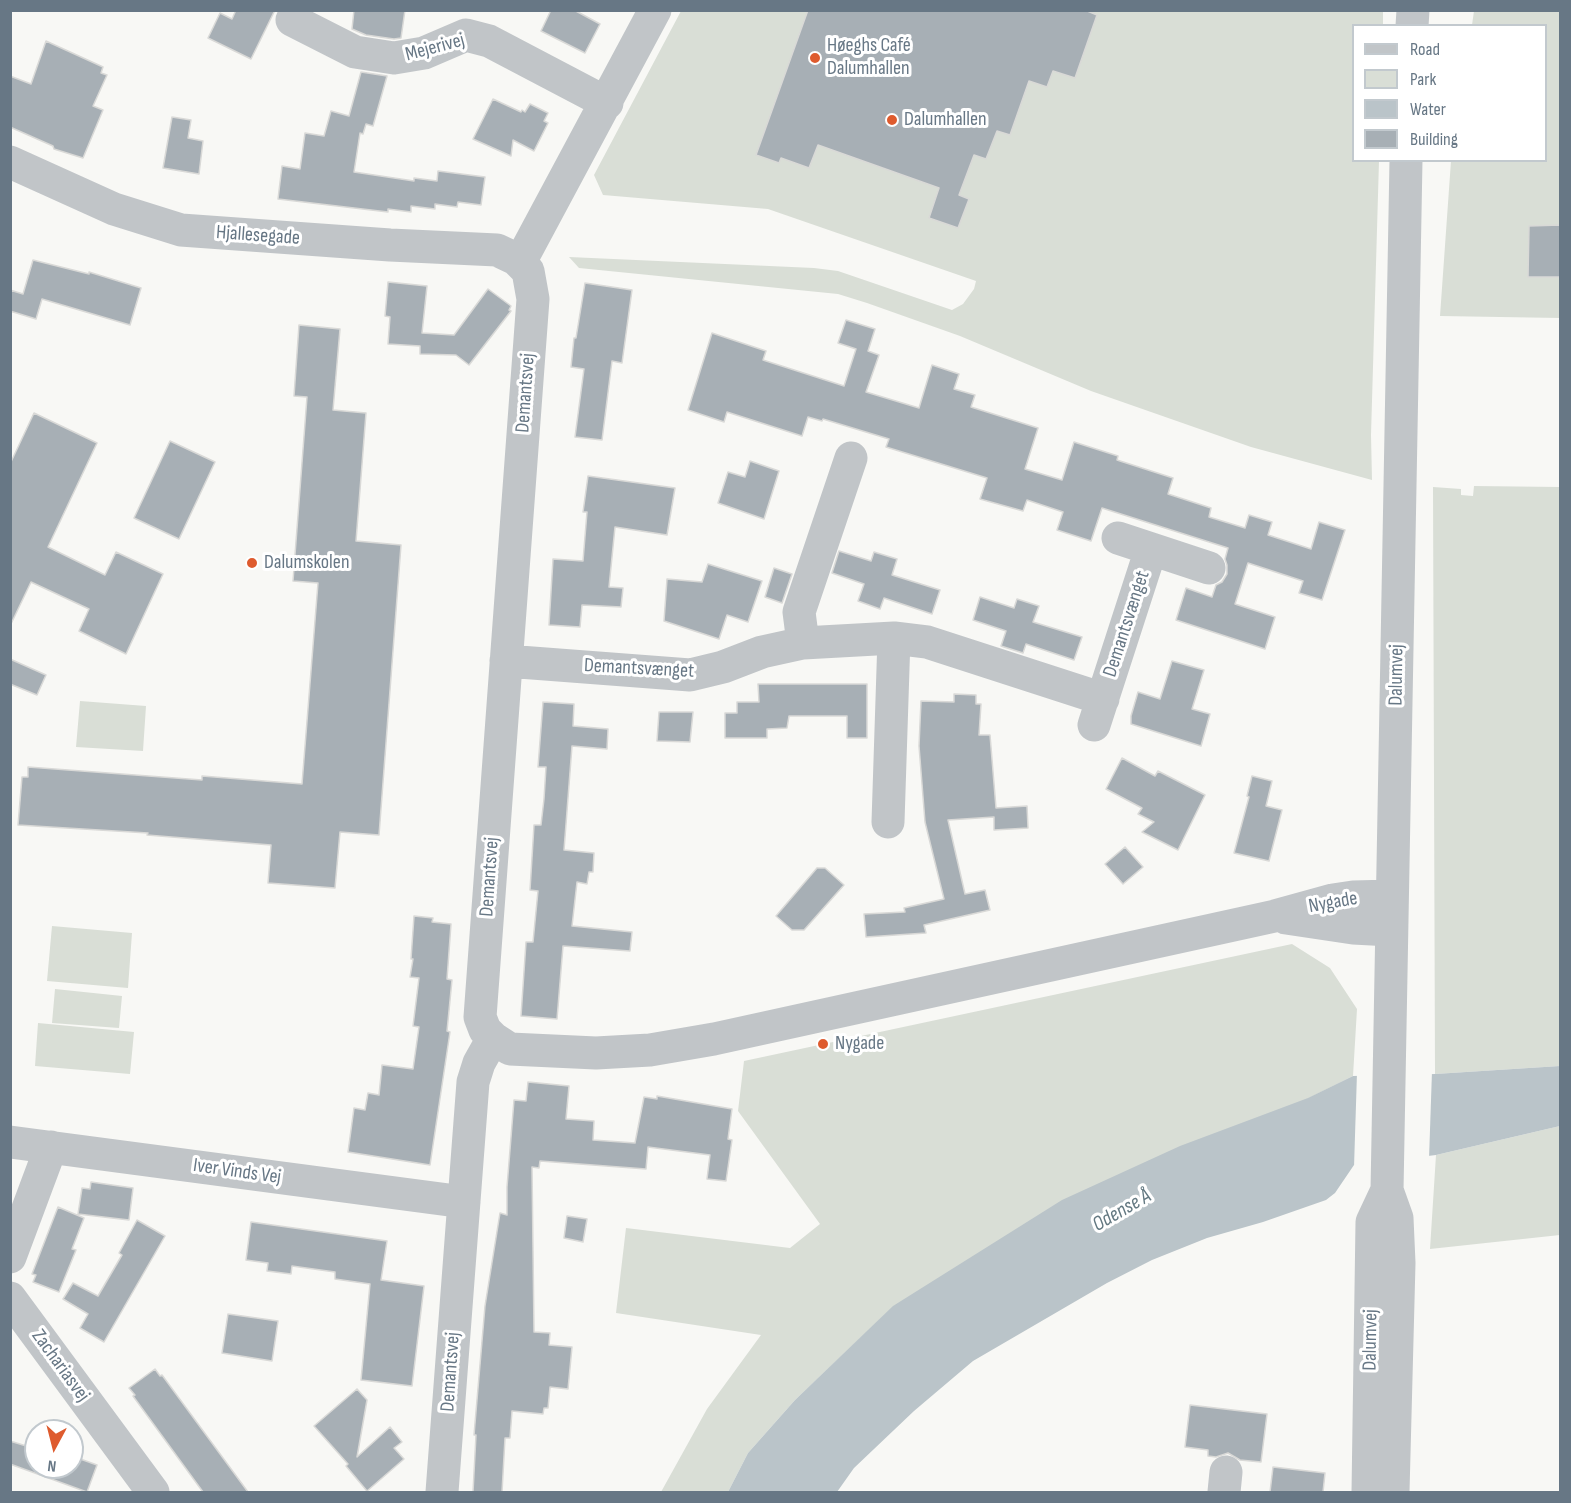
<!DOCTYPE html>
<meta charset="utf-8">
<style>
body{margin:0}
#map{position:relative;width:1571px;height:1503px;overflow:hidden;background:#f8f8f5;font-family:"Sofia Sans Condensed",sans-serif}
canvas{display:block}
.frame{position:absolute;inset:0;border:12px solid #677785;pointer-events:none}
.legend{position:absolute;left:1352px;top:24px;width:195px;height:138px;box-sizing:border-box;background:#fff;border:2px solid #c2c9ce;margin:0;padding:8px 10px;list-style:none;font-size:18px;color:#677785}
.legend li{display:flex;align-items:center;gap:12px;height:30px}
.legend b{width:30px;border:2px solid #c2c9ce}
.north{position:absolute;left:24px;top:1419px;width:60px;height:60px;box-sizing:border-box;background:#fff;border:2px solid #c2c9ce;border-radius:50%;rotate:187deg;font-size:16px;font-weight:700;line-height:24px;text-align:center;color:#677785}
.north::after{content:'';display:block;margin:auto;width:21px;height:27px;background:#de5b2e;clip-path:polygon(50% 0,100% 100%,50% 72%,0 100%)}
</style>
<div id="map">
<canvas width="1571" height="1503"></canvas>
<div class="frame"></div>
<ul class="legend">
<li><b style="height:8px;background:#c1c5c8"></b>Road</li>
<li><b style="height:16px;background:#d9ded6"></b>Park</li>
<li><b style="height:16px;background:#bac4c9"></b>Water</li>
<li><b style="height:16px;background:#a7afb5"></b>Building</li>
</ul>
<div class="north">N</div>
</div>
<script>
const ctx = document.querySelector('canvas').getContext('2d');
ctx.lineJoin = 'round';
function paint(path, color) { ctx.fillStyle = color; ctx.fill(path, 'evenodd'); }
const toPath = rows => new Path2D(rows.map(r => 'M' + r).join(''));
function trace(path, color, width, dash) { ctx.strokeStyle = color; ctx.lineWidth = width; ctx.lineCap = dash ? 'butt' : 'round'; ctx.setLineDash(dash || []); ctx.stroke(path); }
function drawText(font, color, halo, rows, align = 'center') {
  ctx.font = font + ' "Sofia Sans Condensed",sans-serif'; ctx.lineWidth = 6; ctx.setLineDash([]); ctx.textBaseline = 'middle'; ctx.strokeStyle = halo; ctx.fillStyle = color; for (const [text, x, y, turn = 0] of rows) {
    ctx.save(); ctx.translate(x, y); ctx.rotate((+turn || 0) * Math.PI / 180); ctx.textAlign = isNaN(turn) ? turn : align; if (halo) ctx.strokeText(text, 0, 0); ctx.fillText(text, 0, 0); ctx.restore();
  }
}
paint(toPath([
 [681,11,1383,11,1383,25,1354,26,1354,160,1379,161,1371,435,1372,480,1251,447,1091,391,960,336,867,303,838,294,579,268,569,257,814,268,838,271,952,310,963,304,974,289,976,281,768,209,603,195,594,175],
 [1474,11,1560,11,1560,318,1440,316,1451,161,1546,160,1546,26,1472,25],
 [1474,486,1560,487,1560,1066,1435,1074,1433,487,1461,489,1461,495,1473,496],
 [80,701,146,706,143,751,76,747],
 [52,926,132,933,128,988,47,981],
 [1292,944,1330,968,1357,1009,1353,1076,894,1306,795,1400,748,1453,728,1492,661,1492,707,1409,761,1335,616,1313,626,1228,790,1248,820,1224,738,1111,744,1061],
 [55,989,122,996,119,1028,52,1023],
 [38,1023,134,1032,130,1074,35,1066],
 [1560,1126,1560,1235,1430,1249,1436,1155]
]), '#d9ded6');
paint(toPath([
 [1560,1066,1560,1126,1436,1155,1354,1165,1335,1193,1326,1200,1263,1222,1207,1238,1152,1260,1107,1283,973,1361,914,1411,854,1468,837,1492,728,1492,748,1453,795,1400,893,1306,1062,1200,1180,1146,1308,1098,1353,1076,1435,1074]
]), '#bac4c9');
paint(toPath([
 [1432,1071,1429,1159,1354,1167,1357,1073]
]), '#f8f8f5');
const building = toPath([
 [236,10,275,10,251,59,208,38,220,13,232,19,236,10],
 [354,10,405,10,401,38,394,39,366,35,352,29,354,10],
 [551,10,574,10,600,24,585,53,541,31,551,10],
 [808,10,1085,10,1097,15,1075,78,1053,71,1047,87,1029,81,1010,135,997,131,986,159,974,155,959,195,969,199,958,228,929,218,939,188,818,145,809,168,781,158,779,163,756,155,808,10],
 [46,41,103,67,101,73,107,75,93,106,103,110,83,158,54,149,53,146,10,127,10,76,31,84,46,41],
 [361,72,387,76,373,126,366,124,363,134,360,133,354,172,414,181,414,178,437,181,438,171,485,177,481,205,458,202,457,207,435,204,435,209,411,206,411,212,388,209,388,212,278,199,282,166,300,169,305,133,324,136,331,111,349,116,361,72],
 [493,99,521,112,522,110,525,112,530,104,548,113,544,121,548,123,534,151,513,140,511,156,473,139,493,99],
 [172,117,191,120,188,138,203,141,199,174,163,168,172,117],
 [1560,225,1560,277,1528,277,1529,226,1560,225],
 [33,260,89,274,89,272,141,288,130,325,42,299,36,319,10,311,10,290,23,294,33,260],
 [388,282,427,286,422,333,454,335,488,289,511,306,509,310,511,311,469,365,456,355,420,354,420,346,388,344,390,317,385,316,388,282],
 [585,283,632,290,622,363,612,361,602,440,575,437,584,369,571,367,574,338,576,338,585,283],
 [846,320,875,329,868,351,879,355,866,392,919,408,932,365,959,374,954,389,975,395,971,407,1038,428,1025,469,1062,480,1074,442,1118,456,1117,460,1173,478,1168,494,1211,508,1209,517,1245,528,1249,515,1272,522,1268,535,1311,549,1319,522,1345,530,1322,600,1299,593,1303,581,1248,563,1235,604,1275,617,1265,649,1176,620,1186,588,1212,597,1216,585,1222,582,1227,574,1227,565,1225,559,1228,548,1102,508,1091,541,1057,530,1063,512,1027,500,1023,511,980,499,987,478,886,447,889,439,823,419,822,421,808,417,802,436,727,412,724,422,688,410,712,333,766,351,763,360,844,386,856,349,838,343,846,320],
 [299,325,340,329,333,410,366,413,356,541,401,545,379,835,340,832,335,888,268,883,271,845,147,835,148,833,18,825,22,777,28,777,28,767,202,780,202,776,302,784,318,583,293,581,307,397,294,396,299,325],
 [34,413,97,443,48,547,105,575,116,552,163,574,126,654,79,631,89,609,31,582,10,626,10,464,34,413],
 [170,441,215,462,179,539,134,518,170,441],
 [750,461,779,471,764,519,718,503,728,472,745,477,750,461],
 [588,476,675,488,667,535,615,527,609,587,623,588,621,607,582,605,580,627,549,625,553,559,583,561,587,512,583,512,588,476],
 [839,551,871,561,874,552,897,559,892,575,940,590,932,614,884,598,880,609,858,601,864,584,832,573,839,551],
 [708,564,762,581,748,622,727,615,719,639,664,621,667,579,702,582,708,564],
 [774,568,792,574,782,603,765,597,774,568],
 [980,597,1014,608,1017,599,1039,606,1033,622,1082,637,1074,660,1026,644,1023,653,1001,646,1006,631,973,620,980,597],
 [10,659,46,675,37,695,10,684,10,659],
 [1172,661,1204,670,1192,709,1210,714,1201,746,1131,724,1131,716,1138,692,1160,699,1172,661],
 [758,684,867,684,867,738,847,738,847,716,789,716,787,728,767,729,767,738,725,738,725,713,737,713,737,702,759,702,758,684],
 [954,694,976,695,976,704,981,704,979,735,990,735,996,808,1027,806,1028,828,994,830,994,817,948,820,965,894,985,890,990,910,924,925,926,933,866,937,864,914,905,912,904,908,944,899,925,822,919,746,921,701,954,702,954,694],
 [543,702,574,704,573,726,608,729,607,749,572,746,564,850,594,853,593,872,589,872,587,884,577,882,572,926,632,932,630,951,563,946,557,1019,521,1016,526,942,533,942,538,891,530,890,534,825,541,825,544,799,546,767,538,767,543,702],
 [659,712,693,712,690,742,657,741,659,712],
 [1122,758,1155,776,1158,771,1205,795,1178,850,1142,832,1154,822,1138,814,1142,808,1106,789,1122,758],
 [1252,776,1272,781,1266,806,1282,810,1269,861,1234,853,1249,797,1247,796,1252,776],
 [1125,847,1143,867,1123,884,1105,864,1125,847],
 [817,868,825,868,844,885,804,930,792,930,776,916,817,868],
 [414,916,433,918,432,922,451,924,447,979,452,980,447,1031,450,1032,430,1165,348,1152,354,1108,365,1110,368,1093,379,1095,382,1065,413,1069,419,1027,413,1026,419,978,410,977,413,959,411,959,414,916],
 [528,1082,569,1086,566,1119,594,1121,593,1140,635,1143,644,1097,657,1099,657,1096,732,1109,728,1139,732,1140,726,1181,707,1179,710,1155,648,1147,646,1169,540,1161,539,1168,532,1167,534,1332,550,1333,549,1345,572,1347,568,1389,550,1387,548,1408,544,1408,543,1414,512,1411,510,1438,505,1438,502,1492,473,1492,476,1435,474,1435,485,1306,500,1213,507,1215,507,1187,514,1100,526,1101,528,1082],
 [91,1182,133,1188,129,1220,78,1214,82,1188,90,1189,91,1182],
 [58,1207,84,1218,72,1249,76,1250,59,1292,33,1282,36,1275,32,1274,58,1207],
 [567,1216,587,1219,583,1242,564,1238,567,1216],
 [137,1220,165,1236,104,1342,80,1328,88,1314,63,1299,73,1283,98,1296,122,1255,119,1253,137,1220],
 [251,1222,387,1241,381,1280,424,1286,412,1386,361,1380,370,1284,335,1279,335,1272,292,1266,291,1274,267,1271,268,1263,246,1260,251,1222],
 [228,1314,278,1321,272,1361,222,1353,228,1314],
 [155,1369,160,1376,162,1375,248,1492,203,1492,133,1396,135,1395,129,1388,155,1369],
 [357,1389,367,1400,357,1457,390,1427,402,1442,394,1448,404,1459,367,1491,346,1466,348,1464,314,1426,357,1389],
 [1190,1405,1267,1414,1261,1462,1240,1460,1228,1453,1216,1457,1208,1456,1208,1450,1185,1447,1190,1405],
 [10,1441,36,1449,36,1467,72,1467,72,1456,97,1465,87,1492,10,1464,10,1441],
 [1273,1467,1325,1473,1323,1492,1270,1492,1273,1467]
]);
paint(building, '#a7afb5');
trace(building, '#d9d9d7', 1.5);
trace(toPath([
 [292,20,355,52,394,58,424,53,466,35,489,41,607,103],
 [1412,26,1413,10],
 [10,162,114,209,181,230,390,245,497,250,516,259,528,271,533,299,480,1017,485,1030,493,1038,510,1049,596,1053,650,1050,714,1039,1275,916,1333,900,1353,897,1392,896],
 [516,259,526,251,655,10],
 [1118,538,1209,568],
 [803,643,799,612,851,458],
 [506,661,690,675,723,667,762,652,803,643,894,638,927,642,1103,699],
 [1094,725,1151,549],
 [888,822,894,638],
 [1286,918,1353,928,1391,930],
 [10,1142,464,1202],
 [10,1257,51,1147],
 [10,1298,153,1492],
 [442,1492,473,1082,479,1063,493,1038],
 [1224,1492,1226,1472],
 [1368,1492,1372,1222,1387,1190],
 [1393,1492,1399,1263,1397,1218,1387,1190,1406,160]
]), '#c1c5c8', 33);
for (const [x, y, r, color] of [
 [815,58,6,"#de5b2e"],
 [892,120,6,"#de5b2e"],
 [252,563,6,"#de5b2e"],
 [823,1044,6,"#de5b2e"]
]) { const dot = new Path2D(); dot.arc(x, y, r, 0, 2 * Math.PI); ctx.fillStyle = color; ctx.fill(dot); trace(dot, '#fff', 2); }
drawText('20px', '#677785', '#fff', [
 ["Høeghs Café",827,46],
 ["Dalumhallen",827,69],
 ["Dalumhallen",904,120],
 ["Dalumskolen",264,563],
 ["Nygade",835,1044]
], 'left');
drawText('20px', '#677785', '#fff', [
 ["Mejerivej",435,48,-15],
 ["Hjallesegade",258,236,4],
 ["Demantsvej",526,393,-86],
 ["Demantsvænget",1127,624,-72],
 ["Demantsvænget",639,669,3],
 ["Dalumvej",1397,675,-89],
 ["Demantsvej",490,877,-86],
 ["Nygade",1333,903,-10],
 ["Iver Vinds Vej",237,1172,8],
 ["Dalumvej",1371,1340,-89],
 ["Zachariasvej",60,1366,54],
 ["Demantsvej",451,1372,-86]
]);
drawText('italic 21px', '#637881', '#fff', [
 ["Odense Å",1122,1211,-30]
]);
</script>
